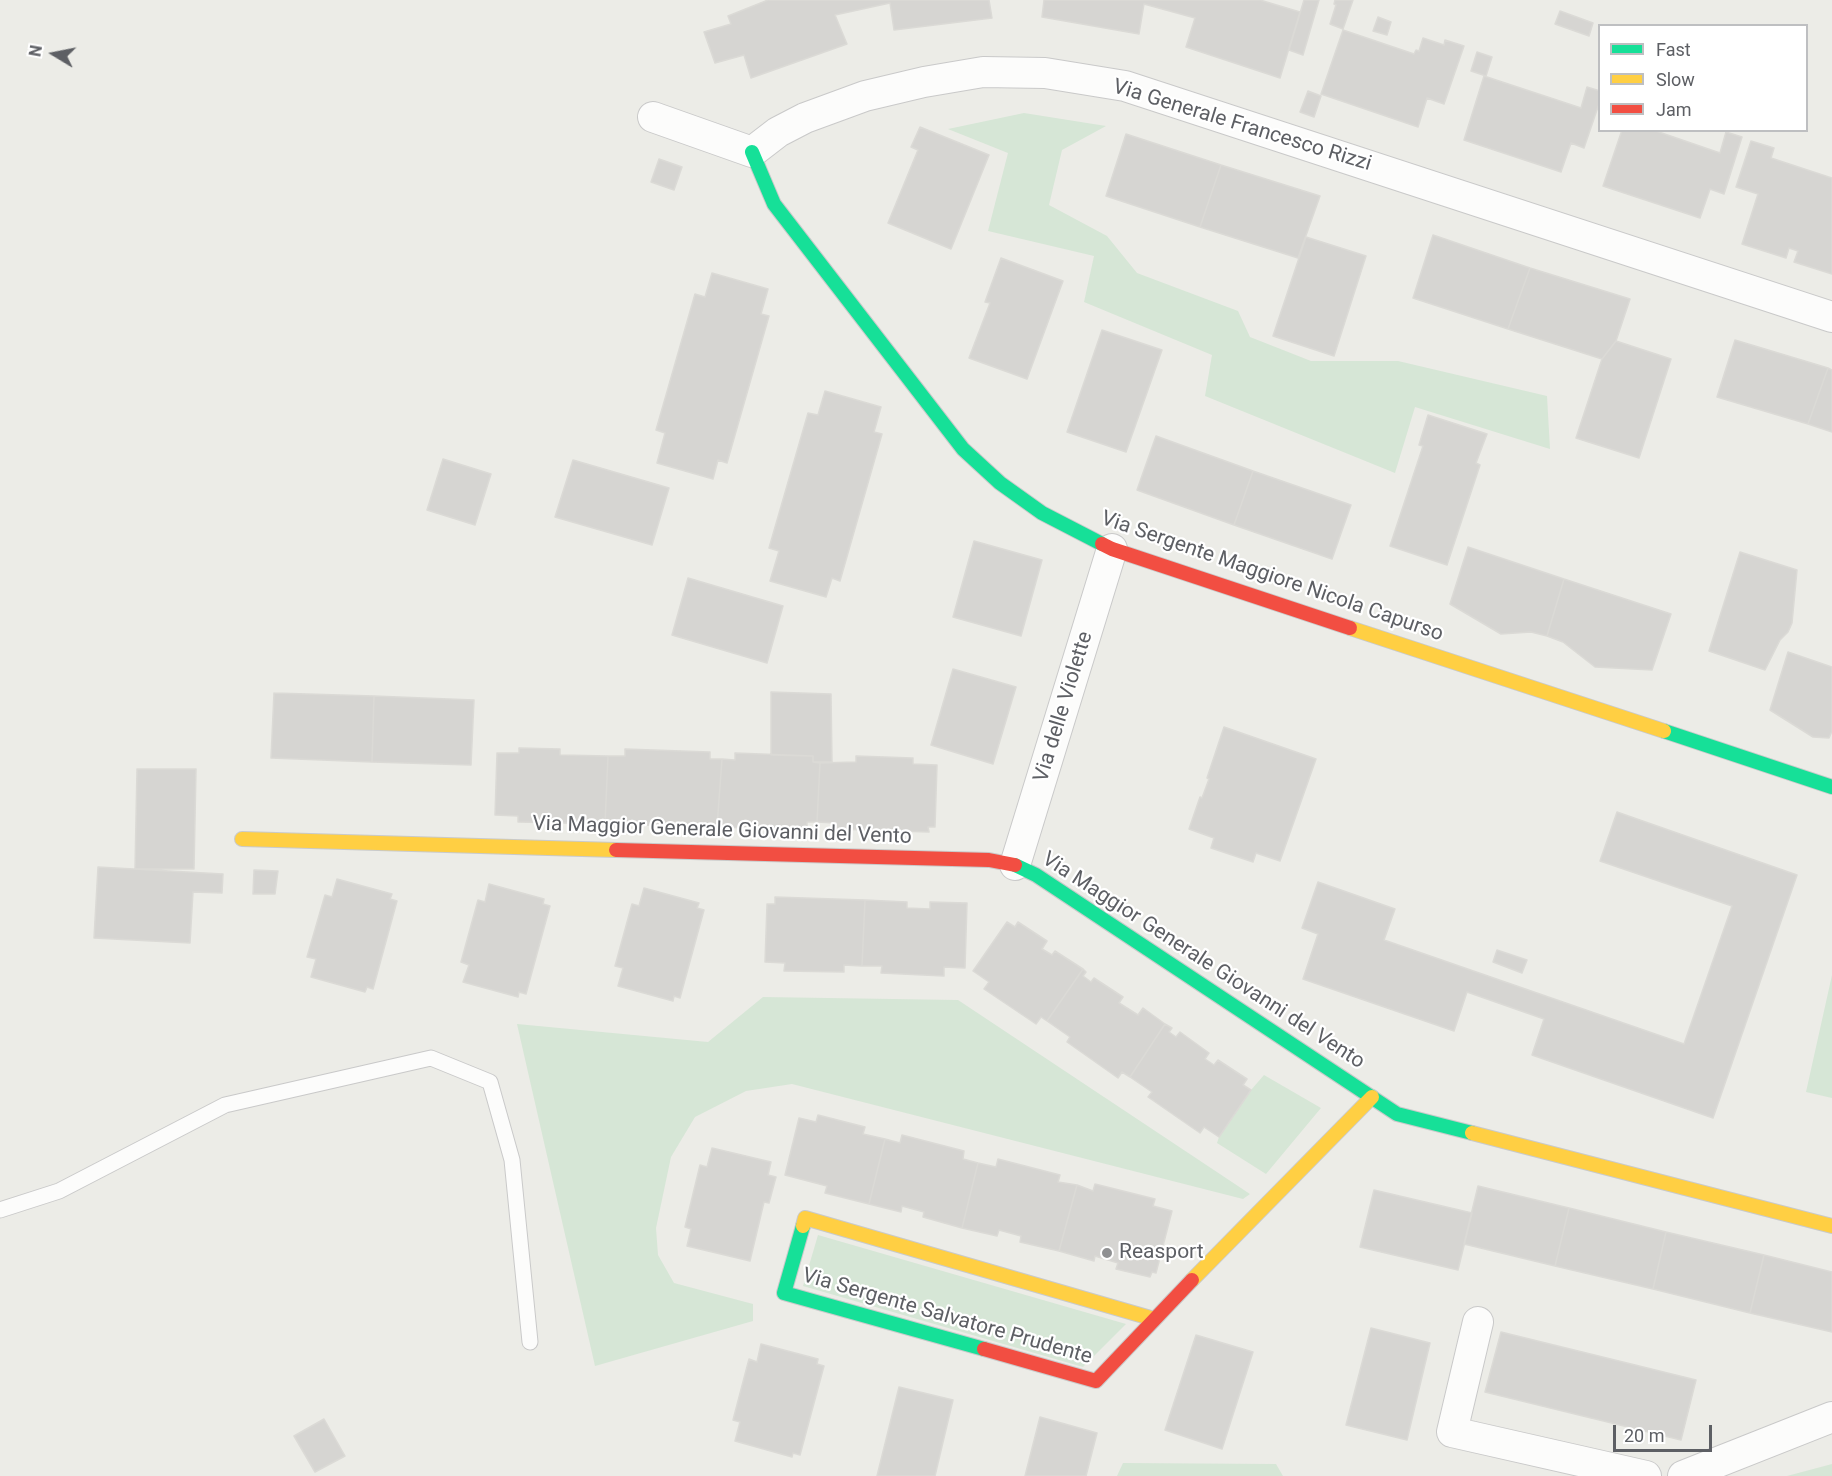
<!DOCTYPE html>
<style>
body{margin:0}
#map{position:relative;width:1832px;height:1476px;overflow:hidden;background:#ecece7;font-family:Roboto,sans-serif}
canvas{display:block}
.legend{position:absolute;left:1598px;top:24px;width:210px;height:108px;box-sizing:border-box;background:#fff;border:2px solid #bebfc1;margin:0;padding:8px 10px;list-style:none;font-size:18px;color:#5d5f64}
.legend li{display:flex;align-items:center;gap:12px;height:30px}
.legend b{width:30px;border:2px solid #bebfc1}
.north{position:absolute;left:24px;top:24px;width:60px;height:60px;-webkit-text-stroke:4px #fff;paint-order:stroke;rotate:280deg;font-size:16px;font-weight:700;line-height:24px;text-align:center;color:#5d5f64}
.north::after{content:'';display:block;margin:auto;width:21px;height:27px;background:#5d5f64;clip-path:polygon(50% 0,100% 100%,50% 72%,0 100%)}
.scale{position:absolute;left:1613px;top:1425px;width:99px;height:27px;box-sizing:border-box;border:3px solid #5d5f64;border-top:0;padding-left:8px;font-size:18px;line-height:21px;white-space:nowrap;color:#5d5f64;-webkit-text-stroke:4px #fff;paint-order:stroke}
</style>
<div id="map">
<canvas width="1832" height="1476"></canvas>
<ul class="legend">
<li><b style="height:8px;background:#16e098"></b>Fast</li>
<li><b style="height:8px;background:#ffcf43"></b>Slow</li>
<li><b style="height:8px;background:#f24e42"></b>Jam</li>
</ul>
<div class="north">N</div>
<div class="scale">20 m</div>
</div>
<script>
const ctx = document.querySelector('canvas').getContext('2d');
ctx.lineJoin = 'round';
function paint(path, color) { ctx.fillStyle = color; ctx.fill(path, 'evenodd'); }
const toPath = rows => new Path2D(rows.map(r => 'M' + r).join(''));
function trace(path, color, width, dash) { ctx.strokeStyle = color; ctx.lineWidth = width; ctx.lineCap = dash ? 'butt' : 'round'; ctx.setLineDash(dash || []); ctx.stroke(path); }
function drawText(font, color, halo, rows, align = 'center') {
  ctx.font = font + ' Roboto,sans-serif'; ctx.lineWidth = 4.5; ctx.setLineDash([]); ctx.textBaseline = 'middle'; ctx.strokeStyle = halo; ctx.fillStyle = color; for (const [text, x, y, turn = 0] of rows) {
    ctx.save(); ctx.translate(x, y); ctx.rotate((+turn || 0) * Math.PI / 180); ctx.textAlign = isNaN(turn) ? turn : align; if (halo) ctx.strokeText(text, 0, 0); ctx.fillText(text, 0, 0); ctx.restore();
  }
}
paint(toPath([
 [1024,113,1106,126,1062,150,1049,205,1107,236,1137,273,1238,311,1250,337,1311,361,1398,361,1547,396,1550,449,1415,407,1395,473,1205,396,1212,355,1084,302,1094,256,988,231,1008,153,948,129],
 [1832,975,1832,1098,1806,1092],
 [763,997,958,1000,1250,1194,1243,1199,792,1084,746,1091,695,1117,671,1157,656,1228,658,1255,674,1283,753,1304,753,1321,595,1366,517,1024,708,1042],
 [1264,1075,1321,1108,1266,1174,1217,1143,1219,1137,1251,1090],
 [818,1235,1126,1324,1083,1367,803,1286],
 [1123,1463,1276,1464,1283,1476,1117,1476],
 [1832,1464,1832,1476,1787,1476]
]), '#d6e6d6');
const building = toPath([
 [768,0,989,0,992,18,894,30,890,3,835,15,847,44,751,78,744,55,715,63,704,32,731,24,728,16,768,0],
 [1044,0,1260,0,1300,12,1280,78,1186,47,1195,18,1144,4,1139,34,1042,17,1044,0],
 [1304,0,1319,0,1303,55,1289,50,1304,0],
 [1335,0,1353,0,1343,29,1330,24,1336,5,1334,4,1335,0],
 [1560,11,1593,23,1589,36,1555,24,1560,11],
 [1378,17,1391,22,1387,35,1373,31,1378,17],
 [1343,30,1414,54,1416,50,1419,51,1423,38,1444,45,1445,40,1464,46,1444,104,1427,98,1418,127,1321,94,1343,30],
 [1477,52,1492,57,1486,76,1471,71,1477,52],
 [1484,76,1581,108,1587,87,1600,91,1600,101,1584,148,1571,143,1561,172,1464,140,1484,76],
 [1308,91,1321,96,1314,117,1300,112,1308,91],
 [920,127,989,155,951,249,888,223,918,150,911,147,920,127],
 [1622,130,1653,130,1720,153,1726,132,1742,137,1724,194,1710,189,1700,218,1603,186,1622,130],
 [1126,134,1221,165,1200,227,1106,196,1126,134],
 [1751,141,1774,148,1771,158,1832,178,1832,274,1794,262,1798,251,1789,248,1786,258,1742,244,1758,194,1736,187,1751,141],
 [659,159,682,167,674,190,651,182,659,159],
 [1221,165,1320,196,1298,258,1200,227,1221,165],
 [1433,235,1530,268,1508,329,1413,298,1433,235],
 [1306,237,1366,256,1334,356,1273,336,1306,237],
 [1001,258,1063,281,1027,379,969,358,990,303,985,302,1001,258],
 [1530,268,1630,299,1616,341,1602,359,1508,329,1530,268],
 [712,273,768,289,761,314,769,316,727,463,718,460,713,479,657,463,665,433,656,430,695,294,705,297,712,273],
 [1102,330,1162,350,1126,452,1067,432,1102,330],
 [1735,340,1828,368,1808,424,1717,397,1735,340],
 [1616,341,1671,359,1639,458,1576,438,1602,359,1616,341],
 [1828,368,1832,370,1832,432,1808,424,1828,368],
 [825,391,881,407,874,432,882,434,840,581,832,578,826,597,770,581,779,551,769,548,808,413,818,415,825,391],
 [1428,415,1487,434,1476,463,1480,465,1447,565,1390,546,1423,446,1419,445,1428,415],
 [1156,436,1253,471,1234,525,1137,490,1156,436],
 [443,459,491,474,475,525,427,510,443,459],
 [573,460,669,488,652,545,555,517,573,460],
 [1253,471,1351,505,1332,559,1234,525,1253,471],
 [974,541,1042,560,1021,636,953,617,974,541],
 [1468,547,1564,579,1547,636,1531,632,1501,634,1450,604,1468,547],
 [1740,552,1797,570,1792,623,1788,632,1780,640,1765,670,1709,651,1740,552],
 [688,578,783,606,767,663,672,635,688,578],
 [1564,579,1671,614,1652,670,1595,667,1563,642,1547,636,1564,579],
 [1788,652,1832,667,1832,731,1829,738,1813,737,1770,710,1788,652],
 [953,669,1016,687,993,764,931,745,953,669],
 [771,692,831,694,832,762,813,762,813,756,771,755,771,692],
 [274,693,374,696,372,762,271,758,274,693],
 [374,696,474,700,471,765,372,762,374,696],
 [1224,727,1316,759,1280,861,1256,853,1253,862,1211,848,1214,838,1189,829,1200,797,1202,798,1209,779,1207,778,1224,727],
 [519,748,560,749,560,755,608,756,605,824,518,822,518,816,495,815,497,753,519,753,519,748],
 [625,749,710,752,710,759,722,759,717,827,605,824,608,756,625,756,625,749],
 [735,753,813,756,813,762,820,763,817,822,807,822,807,830,717,827,722,759,735,760,735,753],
 [856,756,913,758,913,764,937,765,935,827,928,827,929,832,835,829,835,823,817,822,820,763,856,762,856,756],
 [137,769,196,769,194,869,135,869,137,769],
 [1617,812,1797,875,1713,1118,1532,1055,1544,1019,1467,992,1454,1031,1303,979,1318,934,1302,928,1318,882,1395,909,1384,940,1684,1044,1732,906,1600,861,1617,812],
 [98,867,223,874,222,893,193,892,190,943,94,938,98,867],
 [254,870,278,871,275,894,253,894,254,870],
 [337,879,392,894,390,899,397,901,373,989,367,987,365,992,311,977,316,959,307,957,325,895,332,897,337,879],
 [489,884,544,899,543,904,550,906,526,994,519,992,518,997,463,982,469,965,461,962,478,900,485,902,489,884],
 [644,888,699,903,697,908,704,910,680,998,674,996,673,1001,618,986,623,968,615,966,632,904,639,906,644,888],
 [775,897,865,900,862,966,844,965,844,972,784,971,785,963,765,962,767,904,775,904,775,897],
 [865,900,907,902,907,908,930,909,930,902,967,903,965,968,944,967,944,976,881,973,882,966,862,966,865,900],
 [1007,922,1015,927,1018,922,1047,941,1042,949,1052,955,1055,951,1083,969,1047,1021,1041,1017,1036,1024,984,989,989,982,973,971,1007,922],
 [1497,950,1527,960,1522,973,1493,962,1497,950],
 [1083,969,1086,972,1083,976,1091,982,1094,978,1123,997,1119,1003,1138,1015,1143,1008,1165,1024,1130,1077,1122,1072,1118,1078,1067,1042,1070,1037,1047,1021,1083,969],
 [1165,1024,1172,1028,1169,1032,1176,1037,1180,1032,1209,1053,1205,1059,1214,1065,1218,1060,1247,1079,1243,1085,1251,1090,1219,1137,1204,1127,1200,1133,1148,1097,1152,1092,1130,1077,1165,1024],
 [818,1115,865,1127,863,1134,885,1139,869,1204,825,1193,827,1186,785,1175,799,1118,816,1122,818,1115],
 [902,1135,964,1151,963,1159,978,1163,962,1228,923,1217,924,1212,902,1206,901,1212,869,1204,885,1139,900,1143,902,1135],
 [712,1148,771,1162,768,1175,776,1177,769,1203,764,1202,750,1261,687,1246,691,1229,685,1227,700,1165,707,1167,712,1148],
 [998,1159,1060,1175,1058,1182,1077,1185,1059,1251,1020,1242,1021,1236,999,1230,997,1236,962,1228,978,1163,996,1167,998,1159],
 [1095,1184,1155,1199,1153,1206,1172,1211,1156,1273,1152,1272,1150,1277,1116,1269,1118,1263,1095,1256,1094,1261,1059,1251,1077,1185,1093,1191,1095,1184],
 [1478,1186,1569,1208,1555,1266,1464,1244,1478,1186],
 [1374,1190,1472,1213,1458,1270,1360,1247,1374,1190],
 [1569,1208,1666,1232,1653,1289,1555,1266,1569,1208],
 [1666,1232,1764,1255,1750,1313,1653,1289,1666,1232],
 [1764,1255,1832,1272,1832,1332,1750,1313,1764,1255],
 [1371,1328,1430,1343,1407,1440,1346,1425,1371,1328],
 [1501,1332,1696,1380,1681,1440,1485,1392,1501,1332],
 [1196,1335,1253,1352,1222,1449,1165,1430,1196,1335],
 [761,1344,818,1359,817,1364,824,1366,800,1455,793,1453,792,1457,735,1441,740,1422,733,1420,749,1359,757,1362,761,1344],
 [899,1387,953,1400,935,1476,877,1476,899,1387],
 [1040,1417,1097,1433,1086,1476,1025,1476,1040,1417],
 [324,1419,345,1456,315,1472,294,1436,324,1419]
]);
paint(building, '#d6d5d2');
trace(building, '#dbdad6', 1.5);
const lane = toPath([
 [0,1210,59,1191,225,1105,431,1058,490,1082,512,1160,530,1342]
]);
const street = toPath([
 [653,117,752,152,778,132,805,118,865,96,924,82,983,72,1045,73,1125,86,1832,317],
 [1015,865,1112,549],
 [1478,1322,1452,1432,1646,1476],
 [1683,1476,1832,1417]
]);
const fast = toPath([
 [752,152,774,204,963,449,1000,483,1042,513,1102,544],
 [1664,731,1832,787],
 [1015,865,1036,875,1397,1114,1472,1133],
 [803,1226,784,1293,984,1349]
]);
const slow = toPath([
 [1350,628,1664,731],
 [242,839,616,850],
 [1472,1133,1832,1226],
 [803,1226,805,1218,1154,1319],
 [1192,1280,1372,1097]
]);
const jam = toPath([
 [1102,544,1112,549,1350,628],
 [616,850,989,860,1015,865],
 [984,1349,1096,1381,1192,1280]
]);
trace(lane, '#c9c9c9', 17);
trace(street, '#c9c9c9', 32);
trace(fast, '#c9caca', 16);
trace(slow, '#c9caca', 16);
trace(jam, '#c9caca', 16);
trace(lane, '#fcfcfb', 15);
trace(street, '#fcfcfb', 30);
trace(fast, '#16e098', 14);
trace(slow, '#ffcf43', 14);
trace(jam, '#f24e42', 14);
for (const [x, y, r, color] of [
 [1107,1253,6,"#8f9092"]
]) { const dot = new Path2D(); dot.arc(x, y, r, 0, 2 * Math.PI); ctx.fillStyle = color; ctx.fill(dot); trace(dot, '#fff', 2); }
drawText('21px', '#5d5f64', '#fff', [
 ["Via Generale Francesco Rizzi",1242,126,17],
 ["Via Sergente Maggiore Nicola Capurso",1272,577,19],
 ["Via delle Violette",1064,707,-73],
 ["Via Maggior Generale Giovanni del Vento",722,831,2],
 ["Via Maggior Generale Giovanni del Vento",1203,961,33],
 ["Via Sergente Salvatore Prudente",947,1317,16]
]);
drawText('21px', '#5d5f64', '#fff', [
 ["Reasport",1119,1253]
], 'left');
</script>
